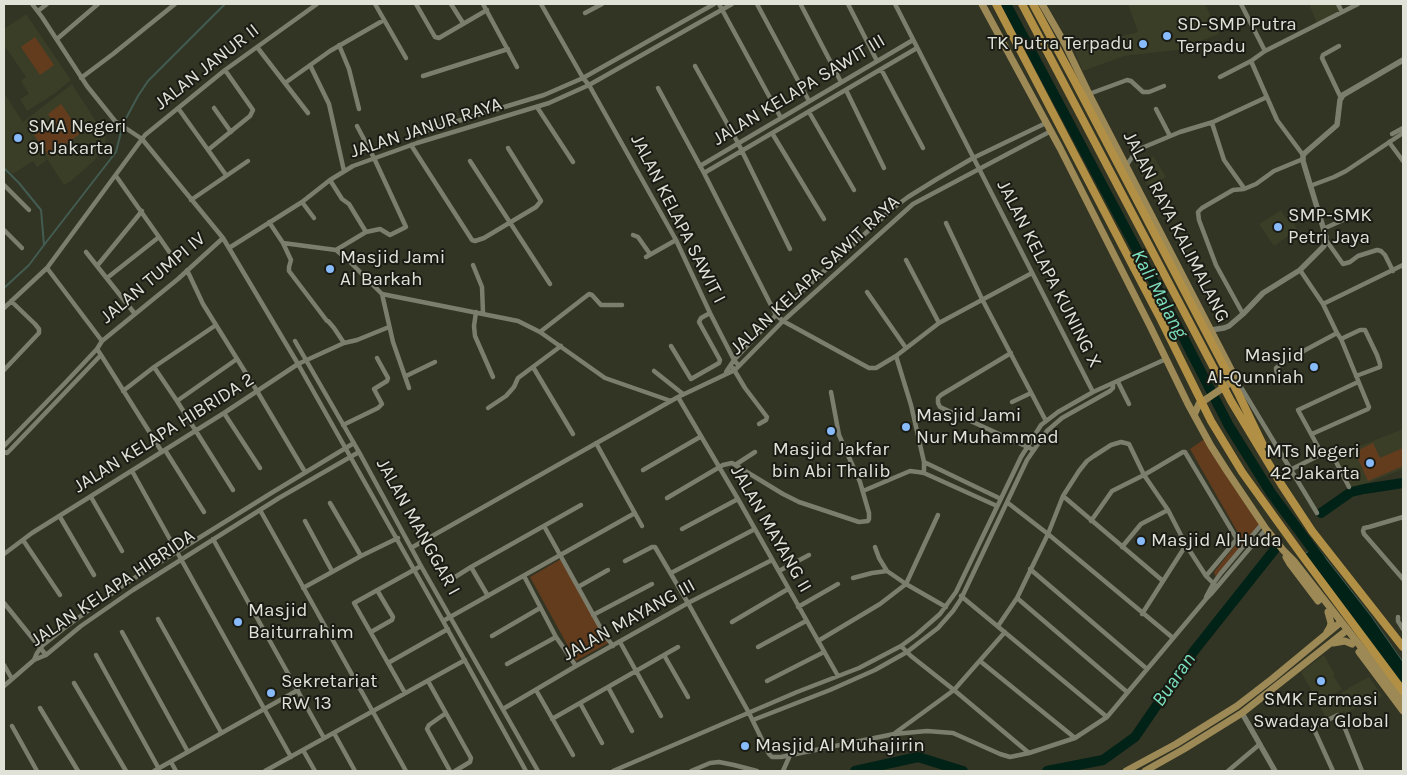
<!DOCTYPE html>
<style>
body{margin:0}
#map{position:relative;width:1407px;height:775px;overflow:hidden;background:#323424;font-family:Karla,sans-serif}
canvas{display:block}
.frame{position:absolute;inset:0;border:5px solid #e0e2d8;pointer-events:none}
</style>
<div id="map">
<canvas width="1407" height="775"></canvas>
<div class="frame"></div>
</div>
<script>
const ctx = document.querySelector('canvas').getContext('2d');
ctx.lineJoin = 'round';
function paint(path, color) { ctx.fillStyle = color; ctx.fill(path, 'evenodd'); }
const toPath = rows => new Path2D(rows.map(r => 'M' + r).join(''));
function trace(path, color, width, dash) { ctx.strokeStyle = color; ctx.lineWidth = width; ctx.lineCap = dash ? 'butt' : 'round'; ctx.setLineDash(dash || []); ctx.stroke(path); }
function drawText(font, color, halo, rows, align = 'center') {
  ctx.font = font + ' Karla,sans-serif'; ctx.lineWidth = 4; ctx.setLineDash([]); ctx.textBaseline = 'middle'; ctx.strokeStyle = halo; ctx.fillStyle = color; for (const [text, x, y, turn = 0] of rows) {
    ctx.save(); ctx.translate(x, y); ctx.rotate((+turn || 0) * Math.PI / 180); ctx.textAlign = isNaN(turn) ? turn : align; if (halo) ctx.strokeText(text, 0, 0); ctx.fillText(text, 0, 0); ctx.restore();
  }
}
paint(toPath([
 [1128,4,1205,4,1219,34,1177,50,1124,56,1083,71,1071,43,1082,46,1138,32],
 [1309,4,1336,4,1340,11,1317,23],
 [26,14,71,80,54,94,27,111,20,99,29,94,21,81,26,77,4,45,4,29],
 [72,84,106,137,104,147,94,161,71,181,64,185,23,122],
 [5,94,47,160,37,167,33,161,13,174,4,167,4,95],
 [1153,156,1166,177,1148,187,1136,166],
 [1281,210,1286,218,1291,216,1297,230,1274,246,1259,224],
 [1403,429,1403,469,1350,490,1335,456],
 [1324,655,1334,673,1334,677,1342,689,1319,704,1301,672],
 [1369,677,1382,696,1346,713,1344,711,1326,719,1320,706,1354,685]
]), '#3b3e27');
paint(toPath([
 [35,37,54,65,40,75,21,47],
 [61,104,81,133,49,156,34,135,53,122,48,114],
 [1206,438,1262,524,1216,578,1214,572,1241,538,1190,449],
 [1373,443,1380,458,1403,448,1403,466,1368,481,1355,452],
 [561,559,608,643,576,661,530,577]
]), '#623c1d');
const water = toPath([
 [1317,547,1371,616,1403,662,1403,691,1302,555,1317,547]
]);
paint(water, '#002217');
trace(water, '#435c51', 1);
trace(toPath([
 [4,168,19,183,41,210,44,245,29,265,4,288],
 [44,245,116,152,123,124,138,96,148,81,225,4]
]), '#435c51', 2);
trace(toPath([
 [1006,4,1179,329,1229,426,1271,493,1320,559],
 [1321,513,1351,492,1364,489,1403,483],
 [855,771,918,757,963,771],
 [1047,771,1103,760,1135,737,1194,651,1275,549]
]), '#002217', 10);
trace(toPath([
 [32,4,42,17,87,86,115,121,142,139,223,238,298,364,443,621,526,771],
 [375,4,406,58],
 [416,4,435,37,439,38,487,10],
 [451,4,463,23],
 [483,4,517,67],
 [541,4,583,78,589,85,676,240,710,313,734,360,739,366],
 [719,4,781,118],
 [757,4,809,101],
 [848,4,877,61],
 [895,4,1093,392],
 [1241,4,1265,51],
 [1338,4,1342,12],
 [801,5,841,82],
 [38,11,47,4],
 [585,13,602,4],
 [57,39,98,4],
 [339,45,349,69,359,109],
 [1339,46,1323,55,1322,58,1341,98],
 [257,47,308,113],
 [310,65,329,104,344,171],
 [695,66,738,143,790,249],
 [881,69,923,148],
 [423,76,508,49],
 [1220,77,1251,61],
 [81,78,113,54,175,4],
 [285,83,330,51,384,20],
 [658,88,704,173,776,315,783,321,869,368,876,368,896,356,939,323,1032,273],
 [846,90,884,168],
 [1089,94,1127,80,1131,81,1143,92,1149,92,1164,86],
 [537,107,573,162],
 [178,108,226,175],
 [214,108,231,132],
 [1156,109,1170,136],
 [809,112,854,190],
 [1212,123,1224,160,1244,188],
 [418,133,544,95,583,78,714,4],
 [772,133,824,219],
 [1392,134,1403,128],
 [1389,142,1403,161],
 [411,145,472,240,475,241,484,238,536,207,541,201,508,148],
 [208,150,250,116,253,110,225,70],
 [1303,155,1277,120,1251,61,1265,51,1358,4],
 [470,161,550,284],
 [700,166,913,40],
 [1126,166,1137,150,1180,132,1213,122,1267,97],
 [704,173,917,48],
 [330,180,342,199,349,204,366,232],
 [4,185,29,210],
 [1310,186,1334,177,1346,171,1403,133],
 [191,200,248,161],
 [302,202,314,218],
 [269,222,283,243,336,250,348,260,382,294,518,321,540,332,605,378,671,401],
 [946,223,982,299,1046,421],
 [1323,229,1363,211],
 [4,230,22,248],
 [633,235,638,237,650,254],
 [159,237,170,253],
 [1326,240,1343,264,1350,262,1358,256,1377,250,1381,251,1385,255,1393,271],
 [283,243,291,260,289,267,289,271,327,321,328,321,334,328,344,343],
 [229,248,302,202,330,180,353,166,417,143,549,103,589,85,732,4],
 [336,250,366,232,380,229,390,235,406,227,374,158,357,126],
 [86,252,97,266],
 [646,257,676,240],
 [906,260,939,323],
 [473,265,482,287,483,313],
 [47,268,102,341],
 [187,270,203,304,257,391,305,472],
 [1300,270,1323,304,1337,333,1341,339,1369,407,1368,409,1312,434],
 [107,278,159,237,116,176],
 [867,292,906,348],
 [382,294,393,342,409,388],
 [1323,304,1403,265],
 [4,308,47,268,145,135,225,70,317,4],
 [476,312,474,326,475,336,493,377],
 [135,314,97,266,142,211],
 [1243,314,1216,265,1199,220,1198,212,1202,208,1233,190,1244,189,1256,184,1274,171,1303,159],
 [540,332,589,294,592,295,601,305,622,305],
 [1341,339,1360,330,1365,330,1377,355,1380,364,1380,367,1356,376],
 [295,341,359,452,421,566,538,771],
 [671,346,691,379,719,363,720,360,699,322,701,318,710,313],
 [1011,353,941,395,938,398,938,403,940,407,1034,450],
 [101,355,162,452],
 [896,356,911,405,924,462,924,473],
 [154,367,177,401,233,490],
 [533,367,573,434],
 [733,368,745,388,767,417,766,420,759,424],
 [4,370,39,333,39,329,35,324,11,301],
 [654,371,683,394],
 [726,372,734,360,776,315,892,209,908,197,937,179,973,158,1046,123],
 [1277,375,1276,368,1285,361,1337,333],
 [406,376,435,362],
 [1236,379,1317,513],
 [1118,382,1129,404],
 [123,391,154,367,216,325],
 [678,397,738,499,838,676],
 [177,401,237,359],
 [1012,402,1031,393],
 [488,408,506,396,514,387,518,378,561,346],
 [224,413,260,468],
 [343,425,378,408,382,404,374,389,387,381,388,378,377,358],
 [596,443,642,526],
 [4,446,65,383,97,349,102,341,178,279,223,238],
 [165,450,204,512],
 [4,452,7,453,11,449,99,357,101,355,97,349],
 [1322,454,1298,410,1358,382],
 [924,462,1001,499],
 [735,465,755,452],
 [643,470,700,437],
 [1290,470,1322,454,1333,456,1349,487],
 [132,471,291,757],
 [863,491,910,471,918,472,924,473,997,506],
 [1063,496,1163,581],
 [91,497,122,551],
 [667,498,723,465,732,463,783,494,799,502,859,522,868,521,869,519,869,513,860,482,839,435,831,392],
 [330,503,361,556],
 [1008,503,1048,534,1173,638],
 [260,510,406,771],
 [60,517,94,575],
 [1403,517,1369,527,1364,528,1363,531,1364,534,1403,579],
 [305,521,332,571],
 [1091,521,1112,491,1144,475,1183,452,1185,452,1237,539,1206,576],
 [544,526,604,634,613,646],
 [682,529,738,499],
 [213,539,324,738],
 [23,540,60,595],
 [875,547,879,558,887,571,906,584,946,607],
 [1122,547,1141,524,1168,510],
 [411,548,678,397,735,370,783,321,913,204,1051,131],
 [4,554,32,533,224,413,298,364,344,343,357,340,389,327],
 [625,561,652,547,655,547,688,603,749,713,769,754,772,757,781,757,894,734,927,731,953,733,1000,754,1010,757,1029,753,1075,738,1107,717,1206,599,1211,594,1266,529],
 [1030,569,1147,669],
 [779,571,809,555],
 [671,573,755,529],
 [524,576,556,637,576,666],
 [853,578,872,573,887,571],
 [452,579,471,567],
 [578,587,608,570],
 [303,588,361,556,398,538],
 [488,596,471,567,581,505],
 [961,596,1107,717],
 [1206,597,1213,584,1221,573,1262,524],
 [1017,598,1127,692],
 [4,603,46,655],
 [798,607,838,584],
 [1142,614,1186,545],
 [593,615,652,584],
 [1398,617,1398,621,1403,629],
 [158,619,221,732],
 [443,621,635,513],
 [732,622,788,589],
 [998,626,1017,598,1048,534,1063,496,1079,471,1087,461,1094,456,1111,445,1121,442,1129,444,1144,475,1168,510,1186,545,1206,576,1217,587],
 [122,632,188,752],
 [371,632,392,620,393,617,377,590],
 [492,636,540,608],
 [818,641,880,604,906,584,938,515],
 [620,642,661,716],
 [901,646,911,656,954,690,1029,753],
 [758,647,806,621],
 [96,655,159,769],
 [664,655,688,697],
 [34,660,37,653,43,645,67,626,128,582,273,492,354,443],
 [980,661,1075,738],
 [388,663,448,629],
 [507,664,556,637],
 [4,665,12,679],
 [428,681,471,758,470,762,455,771],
 [767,681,824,652],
 [74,683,126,771],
 [4,686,34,660,46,655,81,626,133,590,279,498,359,452],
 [608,687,632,731],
 [536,690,573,755],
 [405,693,354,603,421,566],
 [580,703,602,743],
 [40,708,78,771],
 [503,709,576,666,688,603,772,560],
 [446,713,429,725,427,729,450,771],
 [552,719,678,647],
 [753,720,830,690,875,670,907,652,938,628,953,611,961,599,1027,460,1047,431,1062,418,1110,391,1113,388,1113,384],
 [12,726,37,771],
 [334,733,355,771],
 [895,733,954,690,1005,632],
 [303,750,315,771],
 [171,762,176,771],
 [154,771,298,690],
 [265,771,465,660],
 [613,771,797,692,859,668,901,646,916,635,940,614,956,592,1021,457,1041,425,1058,412,1093,392,1166,359],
 [691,771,710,763,719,762,734,765,757,771],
 [783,771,790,755],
 [1228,771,1260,744],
 [1333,771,1313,727,1338,715,1340,716,1362,771]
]), '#7c7e6d', 4.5);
trace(toPath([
 [1211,330,1224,328,1229,326,1243,314,1263,293,1300,270,1324,246,1326,237,1303,161,1303,155,1306,152,1337,125,1340,100,1343,95,1403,60],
 [1242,713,1275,771]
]), '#7c7e6d', 5.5);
trace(toPath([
 [982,4,1060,148,1151,328,1188,404,1211,446,1227,471,1266,529,1283,550,1294,561,1403,701],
 [1042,4,1065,44,1089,94,1236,379,1199,404,1194,415],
 [1286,557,1290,564,1318,601],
 [1327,632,1330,627,1331,623,1328,612],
 [1333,643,1345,641,1352,644],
 [1359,652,1403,711],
 [1126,771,1176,744,1237,706,1272,679,1341,622],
 [1145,771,1184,749,1242,713,1347,630]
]), '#9c8956', 7);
trace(toPath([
 [996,4,1160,318,1211,421,1242,472,1301,554,1403,691],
 [1022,4,1231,401,1281,484,1312,531,1403,647],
 [1033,4,1074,80,1239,395,1263,445]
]), '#b19046', 8);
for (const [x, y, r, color] of [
 [1167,36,5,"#87bbfc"],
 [1143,44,5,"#87bbfc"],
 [18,138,5,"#87bbfc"],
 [1278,227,5,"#87bbfc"],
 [330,269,5,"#87bbfc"],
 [1314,367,5,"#87bbfc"],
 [906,427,5,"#87bbfc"],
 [831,431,5,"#87bbfc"],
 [1370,463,5,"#87bbfc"],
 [1141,541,5,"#87bbfc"],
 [238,622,5,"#87bbfc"],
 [1321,681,5,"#87bbfc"],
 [271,693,5,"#87bbfc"],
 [745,746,5,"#87bbfc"]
]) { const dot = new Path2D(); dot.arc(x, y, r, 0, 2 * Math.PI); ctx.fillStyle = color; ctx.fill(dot); trace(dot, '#1a1b14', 2); }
drawText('19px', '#e0e2d8', '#1a1b14', [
 ["SD-SMP Putra",1177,25],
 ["Terpadu",1177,47],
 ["TK Putra Terpadu",1133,44,"right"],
 ["SMA Negeri",28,127],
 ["91 Jakarta",28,149],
 ["SMP-SMK",1288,216],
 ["Petri Jaya",1288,238],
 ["Masjid Jami",340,258],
 ["Al Barkah",340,280],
 ["Masjid",1304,356,"right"],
 ["Al-Qunniah",1304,378,"right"],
 ["Masjid Jami",916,416],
 ["Nur Muhammad",916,438],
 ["Masjid Jakfar",831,450,"center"],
 ["bin Abi Thalib",831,472,"center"],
 ["MTs Negeri",1360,452,"right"],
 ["42 Jakarta",1360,474,"right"],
 ["Masjid Al Huda",1151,541],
 ["Masjid",248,611],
 ["Baiturrahim",248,633],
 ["Sekretariat",281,682],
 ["RW 13",281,704],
 ["SMK Farmasi",1321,700,"center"],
 ["Swadaya Global",1321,722,"center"],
 ["Masjid Al Muhajirin",755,746]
], 'left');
drawText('19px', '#e0e2d8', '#1a1b14', [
 ["JALAN JANUR II",207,67,-38],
 ["JALAN KELAPA SAWIT III",799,90,-31],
 ["JALAN JANUR RAYA",426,128,-18],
 ["JALAN KELAPA SAWIT I",678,219,63],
 ["JALAN RAYA KALIMALANG",1176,227,63],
 ["JALAN KELAPA KUNING X",1049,274,63],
 ["JALAN KELAPA SAWIT RAYA",815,275,-43],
 ["JALAN TUMPI IV",153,278,-40],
 ["JALAN KELAPA HIBRIDA 2",164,433,-32],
 ["JALAN MANGGAR I",418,527,61],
 ["JALAN MAYANG II",771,529,60],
 ["JALAN KELAPA HIBRIDA",113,588,-34],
 ["JALAN MAYANG III",629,620,-29]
]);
drawText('italic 20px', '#7ae1bf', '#1a1b14', [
 ["Kali Malang",1159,294,62],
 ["Buaran",1174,680,-55]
]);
</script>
